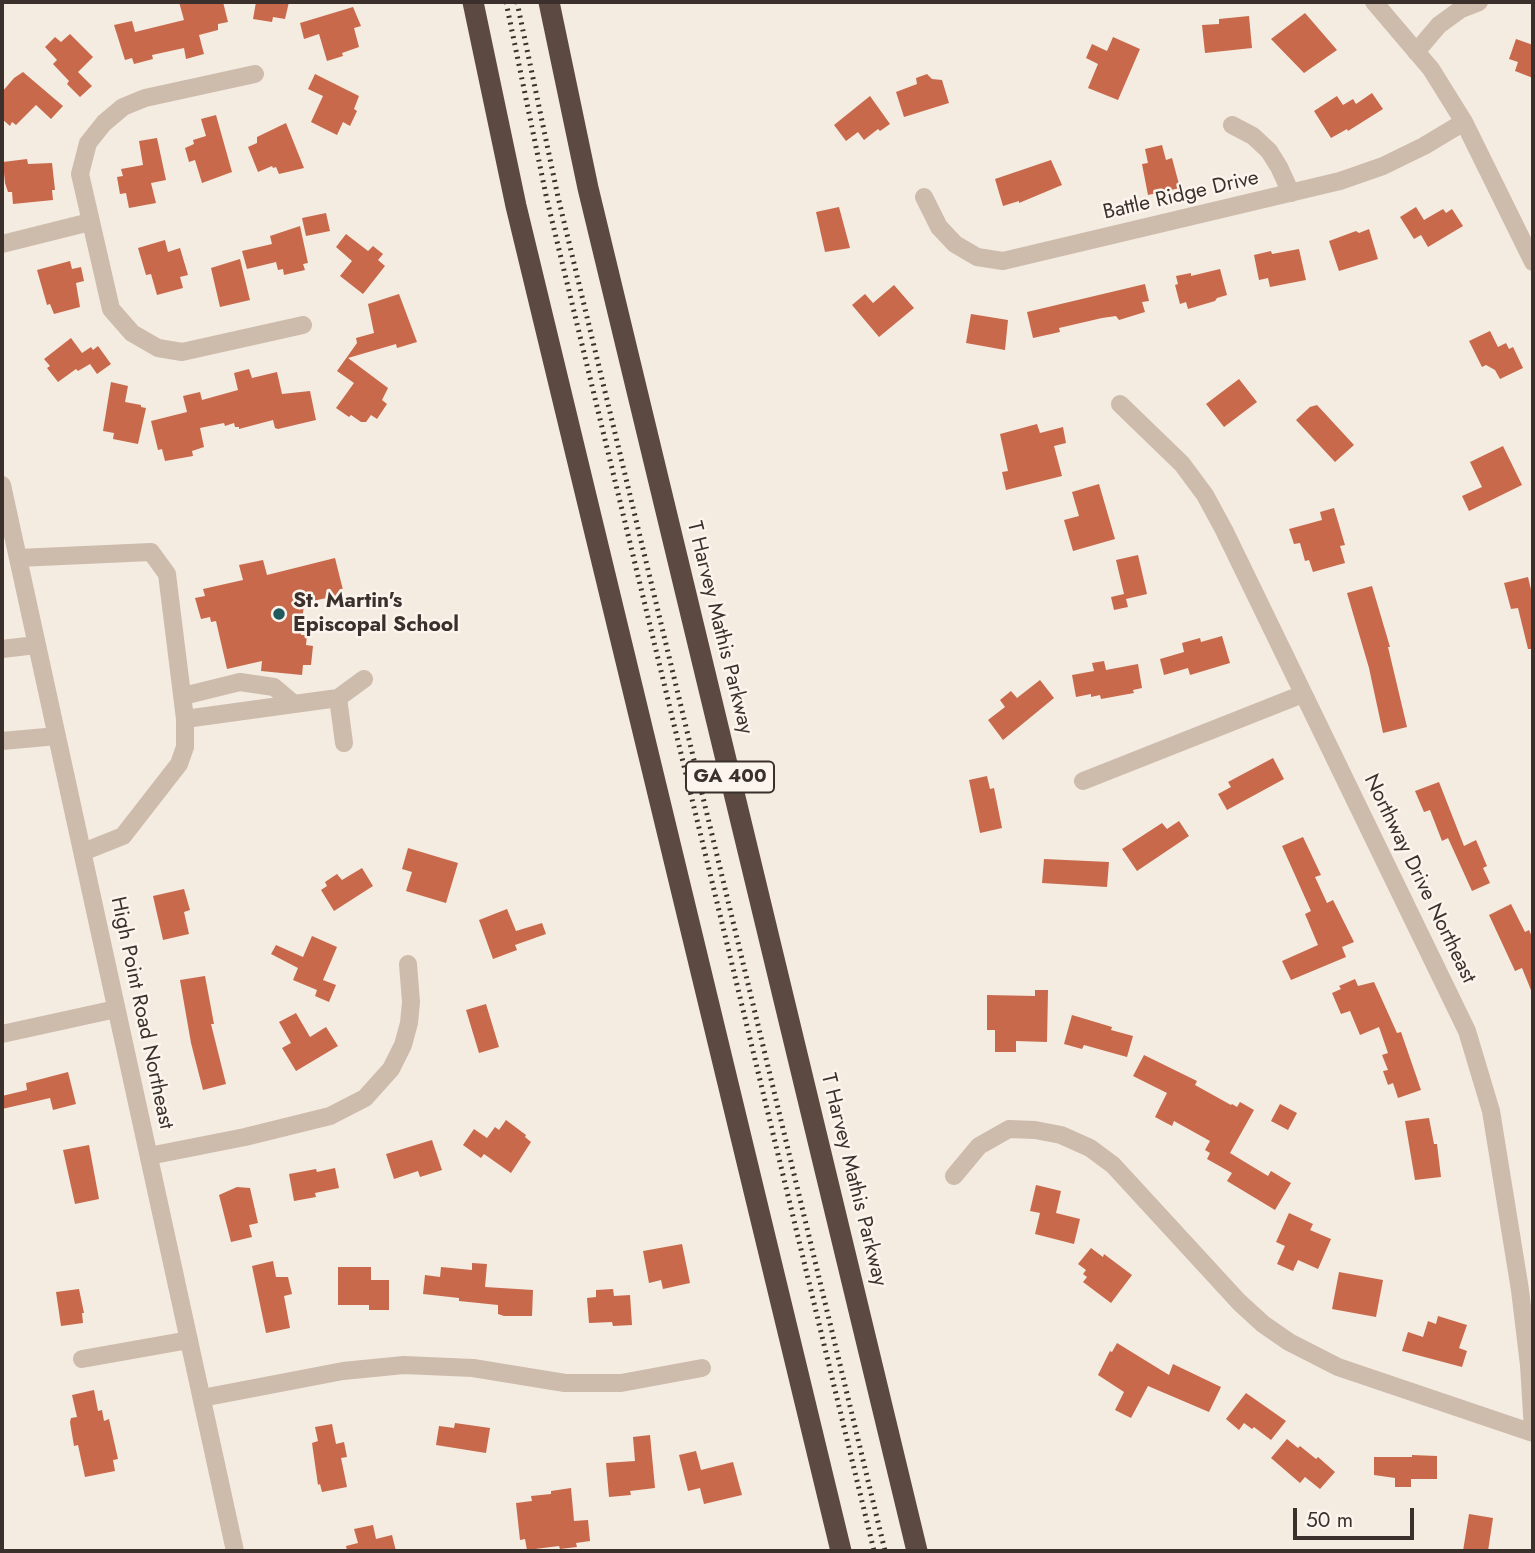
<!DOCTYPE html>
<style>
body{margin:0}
#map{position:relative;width:1535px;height:1553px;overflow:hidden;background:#f4ebe1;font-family:Jost,sans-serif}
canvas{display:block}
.frame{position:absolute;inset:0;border:4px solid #3b302b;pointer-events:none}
.scale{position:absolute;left:1293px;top:1508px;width:121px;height:32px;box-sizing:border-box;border:4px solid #3b302b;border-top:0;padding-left:9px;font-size:21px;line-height:24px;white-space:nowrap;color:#3b302b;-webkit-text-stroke:5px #fbf5ee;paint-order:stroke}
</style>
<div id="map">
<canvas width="1535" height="1553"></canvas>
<div class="frame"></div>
<div class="scale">50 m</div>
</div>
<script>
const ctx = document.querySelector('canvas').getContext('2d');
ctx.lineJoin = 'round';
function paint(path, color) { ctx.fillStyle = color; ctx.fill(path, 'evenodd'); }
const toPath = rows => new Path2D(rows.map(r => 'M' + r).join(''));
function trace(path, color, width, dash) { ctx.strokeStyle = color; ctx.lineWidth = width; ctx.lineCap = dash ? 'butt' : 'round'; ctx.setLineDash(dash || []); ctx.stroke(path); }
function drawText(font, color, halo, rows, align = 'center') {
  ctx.font = font + ' Jost,sans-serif'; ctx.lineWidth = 5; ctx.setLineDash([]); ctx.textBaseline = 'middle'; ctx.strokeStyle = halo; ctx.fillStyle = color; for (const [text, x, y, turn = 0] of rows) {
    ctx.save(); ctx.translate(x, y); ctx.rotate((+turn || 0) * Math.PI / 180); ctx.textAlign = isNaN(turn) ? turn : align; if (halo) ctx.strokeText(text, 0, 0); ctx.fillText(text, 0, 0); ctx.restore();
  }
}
paint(toPath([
 [179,2,223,2,228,22,218,24,218,30,199,35,204,54,186,59,184,48,152,55,153,59,134,64,132,58,125,60,114,25,132,21,135,32,184,20],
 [256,2,289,2,285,19,273,17,272,22,253,19],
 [353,7,361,26,354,28,359,47,342,53,343,56,327,61,319,34,304,39,300,23],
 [1305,13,1337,50,1304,73,1271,39],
 [1249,16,1252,48,1205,53,1202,25,1219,24,1219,19],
 [70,34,93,57,78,72,92,86,80,97,67,84,69,81,53,64,57,60,45,47,55,37,61,42],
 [1113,37,1140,49,1118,100,1088,88,1098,64,1086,58,1092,44,1107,51],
 [1516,39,1533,45,1533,78,1515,71,1518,62,1509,59],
 [23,72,63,106,51,119,36,105,16,125,12,122,10,126,2,119,2,92,14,78],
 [315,74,359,96,354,109,357,111,350,126,343,122,337,135,311,122,323,96,308,89],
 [927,74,932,79,942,80,949,103,904,117,896,92,917,84,916,78],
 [1372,93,1383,109,1348,131,1347,129,1331,138,1314,111,1337,96,1343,105,1353,99,1356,104],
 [870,96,890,124,880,131,878,129,864,140,858,132,846,141,834,125],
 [216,115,232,172,202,183,195,160,189,162,185,148,194,144,193,140,206,136,201,119],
 [286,123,304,168,279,174,276,167,273,168,272,166,258,172,248,147,257,143,257,137],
 [157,138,166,180,151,183,156,203,129,208,126,193,120,194,117,177,123,176,121,169,143,165,139,141],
 [1162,145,1166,160,1172,158,1180,188,1148,195,1142,164,1148,163,1145,149],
 [27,159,28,164,52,163,55,190,52,190,53,200,13,204,12,192,8,192,5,183,3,162],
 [1051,160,1062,185,1019,203,1019,201,1003,206,995,179],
 [839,207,850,248,825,252,816,212],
 [1416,207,1424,220,1443,209,1446,213,1452,209,1463,226,1428,247,1421,235,1414,239,1400,217],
 [326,213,330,231,306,236,302,218],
 [300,226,308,263,303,264,305,270,284,275,283,269,278,270,276,262,247,269,242,251,272,244,270,236],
 [1369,229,1378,259,1339,271,1329,241,1356,231,1359,233],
 [346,234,368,251,373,246,383,254,378,260,385,266,363,294,340,276,352,261,336,247],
 [165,240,168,252,180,248,188,275,180,277,183,288,157,295,151,274,146,275,138,248],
 [1299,249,1306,280,1270,287,1268,278,1259,280,1254,255,1271,251,1272,254],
 [240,259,250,300,220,307,211,268],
 [70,261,72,269,81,267,84,281,76,283,80,307,54,314,50,304,47,305,37,270],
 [1220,269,1227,295,1217,298,1215,301,1188,309,1186,302,1180,304,1175,285,1178,284,1176,276,1191,273,1191,276],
 [1145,284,1149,301,1142,302,1145,312,1119,320,1116,316,1102,318,1059,328,1060,332,1033,338,1027,312],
 [894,285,914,308,879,337,852,305,865,294,873,303],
 [399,294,417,342,397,348,396,344,348,358,388,388,382,400,387,404,377,419,371,415,366,422,361,422,351,415,349,417,336,408,354,383,337,371,357,343,356,338,374,333,368,304],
 [971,314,1008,320,1005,350,966,343],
 [1490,331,1498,347,1506,343,1509,349,1513,347,1523,368,1500,379,1495,370,1486,365,1482,367,1469,341],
 [71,338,82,353,91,347,93,350,98,346,111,364,97,374,90,364,78,371,76,369,58,382,47,368,50,366,44,359],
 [249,369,252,378,277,372,282,394,310,391,316,420,278,429,275,428,273,420,239,429,239,427,235,427,234,423,225,426,224,423,200,428,204,447,192,451,193,456,165,461,162,449,158,450,151,421,187,412,183,396,200,392,202,400,238,390,234,373],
 [1239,379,1257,402,1224,427,1206,404],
 [111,382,128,386,125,402,141,405,141,407,146,408,138,444,113,439,114,433,103,431],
 [1317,405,1354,445,1335,462,1296,420,1310,407],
 [1037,424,1040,433,1063,427,1066,443,1054,446,1062,476,1006,490,1002,472,1008,471,1000,434],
 [1503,446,1522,485,1469,511,1462,496,1482,487,1470,462],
 [1099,484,1115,539,1073,551,1064,520,1079,516,1072,492],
 [1334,508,1345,545,1340,546,1345,563,1313,572,1309,560,1305,561,1300,543,1294,544,1289,529,1322,520,1320,512],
 [1138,555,1147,594,1126,599,1128,607,1114,610,1111,597,1124,594,1116,560],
 [335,558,344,594,304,603,301,635,307,635,306,645,313,646,311,665,303,665,302,675,261,671,262,661,227,669,216,621,211,622,210,617,201,619,195,598,205,596,203,589,243,580,239,565,263,560,267,575],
 [1528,577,1533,598,1533,649,1528,649,1518,608,1511,609,1504,583],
 [1372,586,1390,647,1388,647,1407,727,1383,733,1369,668,1347,593],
 [1222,636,1230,663,1190,675,1188,668,1164,675,1160,659,1184,652,1182,643,1200,638,1201,642],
 [1104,661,1106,670,1138,664,1142,688,1133,690,1134,693,1101,699,1100,695,1091,697,1091,694,1076,697,1072,675,1094,671,1092,663],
 [1040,680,1054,698,1003,740,988,720,1005,707,1000,700,1011,691,1017,698],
 [1273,758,1284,779,1227,810,1218,794,1231,787,1228,782],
 [987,776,990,789,994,788,1002,828,980,833,969,780],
 [1439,782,1464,846,1476,840,1487,866,1483,868,1490,883,1472,891,1448,838,1442,841,1430,810,1424,812,1415,791],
 [1179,821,1189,836,1137,871,1122,849,1162,823,1167,829],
 [1303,837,1321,875,1315,877,1327,903,1333,900,1354,942,1342,947,1346,957,1291,980,1282,961,1318,945,1305,914,1311,911,1282,846],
 [408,848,458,863,446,903,406,891,412,872,402,869],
 [1044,859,1109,862,1107,887,1042,883],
 [362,868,373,886,334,911,321,890,327,886,325,882,337,874,342,880],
 [184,889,190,910,184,912,189,934,163,940,153,896],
 [1511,904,1525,932,1529,930,1533,939,1533,995,1522,968,1515,971,1489,915],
 [507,909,516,931,542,923,546,934,515,945,517,950,493,959,479,920],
 [312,936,337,947,323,980,336,985,329,1002,315,996,317,990,293,980,298,968,271,954,276,945,303,957],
 [205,976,214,1024,211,1024,226,1084,203,1090,191,1043,180,980],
 [1355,979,1358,986,1374,982,1397,1033,1401,1032,1421,1090,1398,1098,1393,1083,1388,1085,1383,1071,1388,1070,1382,1055,1388,1053,1379,1027,1360,1035,1350,1011,1341,1014,1332,993,1341,989,1339,986],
 [1035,990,1048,990,1047,1042,1016,1041,1016,1052,995,1052,995,1030,987,1030,987,995,1035,996],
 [486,1004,499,1047,479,1053,466,1010],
 [296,1013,310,1037,326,1027,338,1046,296,1071,282,1048,291,1043,279,1022],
 [1072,1015,1112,1027,1111,1030,1133,1036,1127,1057,1084,1045,1082,1049,1064,1044],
 [1144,1055,1197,1081,1195,1085,1231,1105,1232,1104,1237,1107,1240,1102,1254,1110,1230,1153,1268,1176,1271,1171,1291,1183,1275,1210,1227,1181,1232,1173,1207,1159,1210,1153,1205,1150,1210,1141,1174,1121,1172,1126,1155,1117,1167,1093,1133,1076],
 [68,1072,76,1104,53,1110,50,1098,2,1109,2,1096,27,1090,26,1083],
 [1280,1104,1297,1113,1288,1130,1271,1121],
 [1429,1118,1434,1144,1437,1144,1441,1177,1415,1180,1405,1121],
 [506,1120,526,1135,525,1137,531,1142,511,1173,484,1154,481,1158,463,1145,474,1129,487,1138,495,1127,499,1130],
 [432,1140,442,1170,420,1177,418,1171,394,1179,386,1154],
 [89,1145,99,1199,75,1204,63,1150],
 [335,1168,339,1188,315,1193,316,1197,294,1201,289,1174,316,1169,317,1172],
 [1036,1185,1061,1191,1056,1213,1080,1219,1074,1244,1035,1234,1040,1213,1030,1211],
 [237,1187,250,1188,258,1223,249,1225,252,1237,231,1242,219,1195],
 [1289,1213,1313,1224,1310,1230,1331,1239,1318,1269,1298,1260,1293,1271,1277,1264,1285,1246,1276,1242],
 [682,1244,690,1283,663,1289,661,1280,649,1283,643,1251],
 [1091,1248,1103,1257,1104,1254,1132,1275,1111,1303,1083,1282,1087,1277,1083,1274,1086,1270,1078,1264],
 [273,1261,276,1277,288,1277,292,1294,284,1296,290,1328,266,1333,252,1266],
 [472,1263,487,1264,485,1287,533,1290,532,1316,504,1316,498,1314,498,1305,459,1301,459,1298,423,1294,425,1275,440,1277,441,1267,472,1270],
 [338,1267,371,1267,371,1280,389,1280,389,1310,369,1310,369,1305,338,1305],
 [1339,1272,1383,1280,1376,1317,1332,1309],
 [79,1289,84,1313,82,1313,83,1323,61,1326,56,1292],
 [613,1289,614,1296,630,1295,632,1325,613,1326,612,1322,589,1323,587,1298,596,1297,596,1290],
 [1438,1316,1467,1325,1459,1348,1467,1351,1462,1367,1402,1351,1408,1332,1423,1337,1428,1321,1436,1324],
 [1117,1343,1169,1375,1173,1364,1221,1387,1209,1412,1148,1386,1131,1418,1115,1410,1124,1392,1098,1375,1110,1351,1112,1352],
 [94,1390,98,1411,102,1410,104,1421,109,1419,118,1459,113,1460,115,1471,85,1477,78,1445,74,1446,70,1422,71,1418,77,1417,72,1395],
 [1246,1393,1286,1421,1271,1440,1254,1427,1252,1429,1244,1423,1239,1430,1226,1419],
 [455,1423,490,1428,486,1453,436,1445,439,1426,454,1428],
 [332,1424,336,1444,344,1442,347,1457,341,1458,347,1487,322,1492,320,1484,318,1485,312,1443,318,1441,315,1427],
 [650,1435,655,1488,630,1491,631,1495,609,1497,606,1463,635,1461,633,1437],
 [1287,1439,1298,1448,1300,1446,1316,1459,1318,1457,1335,1472,1320,1489,1305,1477,1300,1483,1271,1458],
 [696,1451,701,1470,733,1462,742,1495,704,1504,700,1488,688,1491,679,1455],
 [1412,1455,1437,1456,1437,1479,1411,1479,1411,1487,1395,1487,1395,1478,1374,1475,1374,1457,1412,1457],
 [571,1488,574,1521,588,1520,590,1541,576,1543,577,1547,560,1549,559,1546,527,1550,525,1539,520,1540,516,1503,532,1501,531,1496,551,1494,551,1491],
 [1469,1514,1493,1518,1488,1551,1463,1551],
 [373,1525,376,1539,392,1535,396,1551,347,1551,346,1546,358,1543,354,1529]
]), '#c8694b');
trace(toPath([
 [1374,2,1431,69,1464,122,1533,262],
 [1416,52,1439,25,1461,9,1479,2],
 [255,74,145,98,123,107,104,123,88,143,80,174,111,309,132,333,158,348,182,352,303,325],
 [1232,125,1253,136,1269,151,1279,167,1291,193],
 [924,197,939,227,955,244,977,257,1003,261,1340,181,1383,166,1424,146,1464,122],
 [2,244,90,222],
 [1120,404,1182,464,1205,495,1224,530,1467,1031,1491,1111,1520,1290,1529,1365,1533,1430],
 [2,485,235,1551],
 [18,558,151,552,167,574,185,719,185,747,179,764,123,836,83,852],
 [2,649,36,645],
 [183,696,240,682,274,687,294,704],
 [338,698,344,743],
 [185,719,338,698,364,679],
 [2,741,57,736],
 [1083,781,1303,694],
 [2,1034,116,1009],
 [149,1156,245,1137,330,1116,365,1098,391,1069,403,1045,409,1023,411,1002,408,964],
 [954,1176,979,1146,1009,1129,1035,1130,1061,1135,1090,1148,1113,1165,1239,1302,1263,1324,1289,1342,1338,1367,1533,1433],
 [82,1359,189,1340],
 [202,1398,343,1371,404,1365,473,1368,565,1383,621,1383,702,1368]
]), '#cdbbac', 18);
trace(toPath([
 [473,2,516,206,841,1551],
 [549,2,588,188,917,1551]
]), '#5c4a42', 21);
trace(toPath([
 [506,2,547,200,874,1551],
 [517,2,558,197,885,1551]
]), '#3b302b', 5, [2, 5]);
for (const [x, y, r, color] of [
 [279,614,7,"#1f5a5e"]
]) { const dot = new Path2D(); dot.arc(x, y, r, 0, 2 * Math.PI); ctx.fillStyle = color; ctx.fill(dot); trace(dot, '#fbf5ee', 2.5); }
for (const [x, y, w] of [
 [730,777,88]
]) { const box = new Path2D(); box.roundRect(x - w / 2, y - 15.5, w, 31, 5); ctx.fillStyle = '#fbf5ee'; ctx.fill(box); trace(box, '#3b302b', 2); }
drawText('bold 19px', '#3b302b', null, [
 ["GA 400",730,777]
]);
drawText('21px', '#3b302b', '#fbf5ee', [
 ["Battle Ridge Drive",1181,196,-13],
 ["T Harvey Mathis Parkway",719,628,76],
 ["Northway Drive Northeast",1419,879,64],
 ["High Point Road Northeast",141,1013,78],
 ["T Harvey Mathis Parkway",853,1180,76]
]);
drawText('bold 21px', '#3b302b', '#fbf5ee', [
 ["St. Martin's",293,602],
 ["Episcopal School",293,626]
], 'left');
</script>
